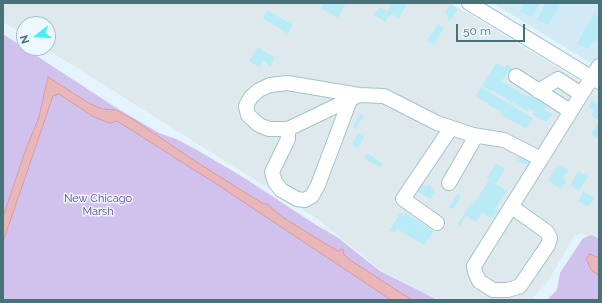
<!DOCTYPE html>
<style>
body{margin:0}
#map{position:relative;width:602px;height:303px;overflow:hidden;background:#e4f4fe;font-family:Raleway,sans-serif}
canvas{display:block}
.frame{position:absolute;inset:0;border:4px solid #477279;pointer-events:none}
.north{position:absolute;left:16px;top:16px;width:40px;height:40px;box-sizing:border-box;background:#ecf7ff;border:1px solid #aac2c9;border-radius:50%;rotate:253deg;font-size:11px;font-weight:700;line-height:16px;text-align:center;color:#477279}
.north::after{content:'';display:block;margin:auto;width:14px;height:18px;background:#3ff1f1;clip-path:polygon(50% 0,100% 100%,50% 72%,0 100%)}
.scale{position:absolute;left:456px;top:24px;width:69px;height:18px;box-sizing:border-box;border:2px solid #477279;border-top:0;padding-left:5px;font-size:12px;line-height:14px;white-space:nowrap;color:#477279;-webkit-text-stroke:3px #ecf7ff;paint-order:stroke}
</style>
<div id="map">
<canvas width="602" height="303"></canvas>
<div class="frame"></div>
<div class="north">N</div>
<div class="scale">50 m</div>
</div>
<script>
const ctx = document.querySelector('canvas').getContext('2d');
ctx.lineJoin = 'round';
function paint(path, color) { ctx.fillStyle = color; ctx.fill(path, 'evenodd'); }
const toPath = rows => new Path2D(rows.map(r => 'M' + r).join(''));
function trace(path, color, width, dash) { ctx.strokeStyle = color; ctx.lineWidth = width; ctx.lineCap = dash ? 'butt' : 'round'; ctx.setLineDash(dash || []); ctx.stroke(path); }
function drawText(font, color, halo, rows, align = 'center') {
  ctx.font = font + ' Raleway,sans-serif'; ctx.lineWidth = 3; ctx.setLineDash([]); ctx.textBaseline = 'middle'; ctx.strokeStyle = halo; ctx.fillStyle = color; for (const [text, x, y, turn = 0] of rows) {
    ctx.save(); ctx.translate(x, y); ctx.rotate((+turn || 0) * Math.PI / 180); ctx.textAlign = isNaN(turn) ? turn : align; if (halo) ctx.strokeText(text, 0, 0); ctx.fillText(text, 0, 0); ctx.restore();
  }
}
paint(toPath([
 [493,3,599,3,599,68]
]), '#d1eaf6');
paint(toPath([
 [3,3,451,3,599,93,599,243,582,233,574,236,549,280,531,300,442,300,418,290,381,270,316,218,45,48,48,48,48,24,24,24,24,35,3,22]
]), '#dee9ed');
paint(toPath([
 [3,34,115,107,159,133,176,139,197,150,246,179,316,225,337,237,380,271,438,300,3,300],
 [592,235,599,239,599,300,547,300,557,290,560,273,583,238]
]), '#d1c1ed');
const water = toPath([
 [48,77,87,102,102,109,116,110,134,120,198,163,262,203,267,204,281,216,311,235,338,251,343,249,344,255,350,260,412,300,391,300,218,185,117,121,110,123,94,117,59,94,53,96,3,242,3,217,26,149,39,117,48,77],
 [590,254,599,258,599,275,592,271,586,259,590,254]
]);
paint(water, '#e9b6ba');
trace(water, '#dc9ca0', 1);
paint(toPath([
 [324,3,346,3,338,18,321,8],
 [393,3,408,3,398,18,391,14,385,22,374,15,379,7,387,11],
 [525,3,540,3,531,17,520,11],
 [546,3,561,3,548,25,537,19],
 [450,4,458,9,450,21,447,19,448,16,445,13],
 [267,10,293,25,288,34,263,18],
 [594,14,599,17,599,26,597,29,599,36,596,42,593,41,588,49,577,43],
 [438,24,444,27,434,45,427,41],
 [258,47,275,58,270,66,263,61,259,67,249,61],
 [496,63,505,68,507,65,513,69,510,74,507,72,502,81,528,97,529,95,535,98,537,95,550,102,545,110,552,114,546,122,532,114,534,111,529,108,527,111,492,90,491,91,482,86],
 [481,87,533,118,526,129,500,114,502,112,488,105,489,104,476,96],
 [592,100,597,104,599,101,599,121,591,115,594,110,588,107],
 [360,113,364,115,356,129,353,127],
 [599,121,599,139,591,134],
 [358,133,364,137,358,148,352,145],
 [367,153,383,164,380,168,364,158],
 [521,153,532,160,529,166,517,160],
 [496,163,505,169,496,184,487,178],
 [558,164,568,170,563,178,566,180,562,189,548,181],
 [578,171,588,176,579,191,570,185],
 [489,180,507,191,495,209,498,211,493,218,491,217,490,218,482,212,476,222,466,216,460,226,458,224,471,203,473,205],
 [420,182,426,187,429,184,434,189,433,190,436,192,430,199,416,191],
 [583,191,594,198,589,207,578,201],
 [457,194,461,197,453,209,449,207],
 [400,213,404,215,405,213,434,231,424,245,397,229,395,233,390,230]
]), '#b9ebf6');
const minor = toPath([
 [469,3,599,82],
 [516,76,570,111],
 [538,91,558,79,581,94],
 [359,95,287,83,270,85,259,90,251,97,246,106,248,115,259,125,269,129,288,129,359,95,384,96,437,123,473,135,504,140,541,159,599,66],
 [288,129,288,139,272,172,275,182,281,190,297,199,305,200,312,196,318,185,350,100],
 [449,183,476,136],
 [512,207,547,232,550,238,548,245,520,286,508,290,493,290,479,281,475,272,474,266,541,159],
 [437,223,403,199,451,128]
]);
trace(minor, '#a3c3cc', 16);
trace(minor, '#fff', 14);
drawText('11px', '#66438c', '#ecf7ff', [
 ["New Chicago",98,199],
 ["Marsh",98,212]
]);
</script>
